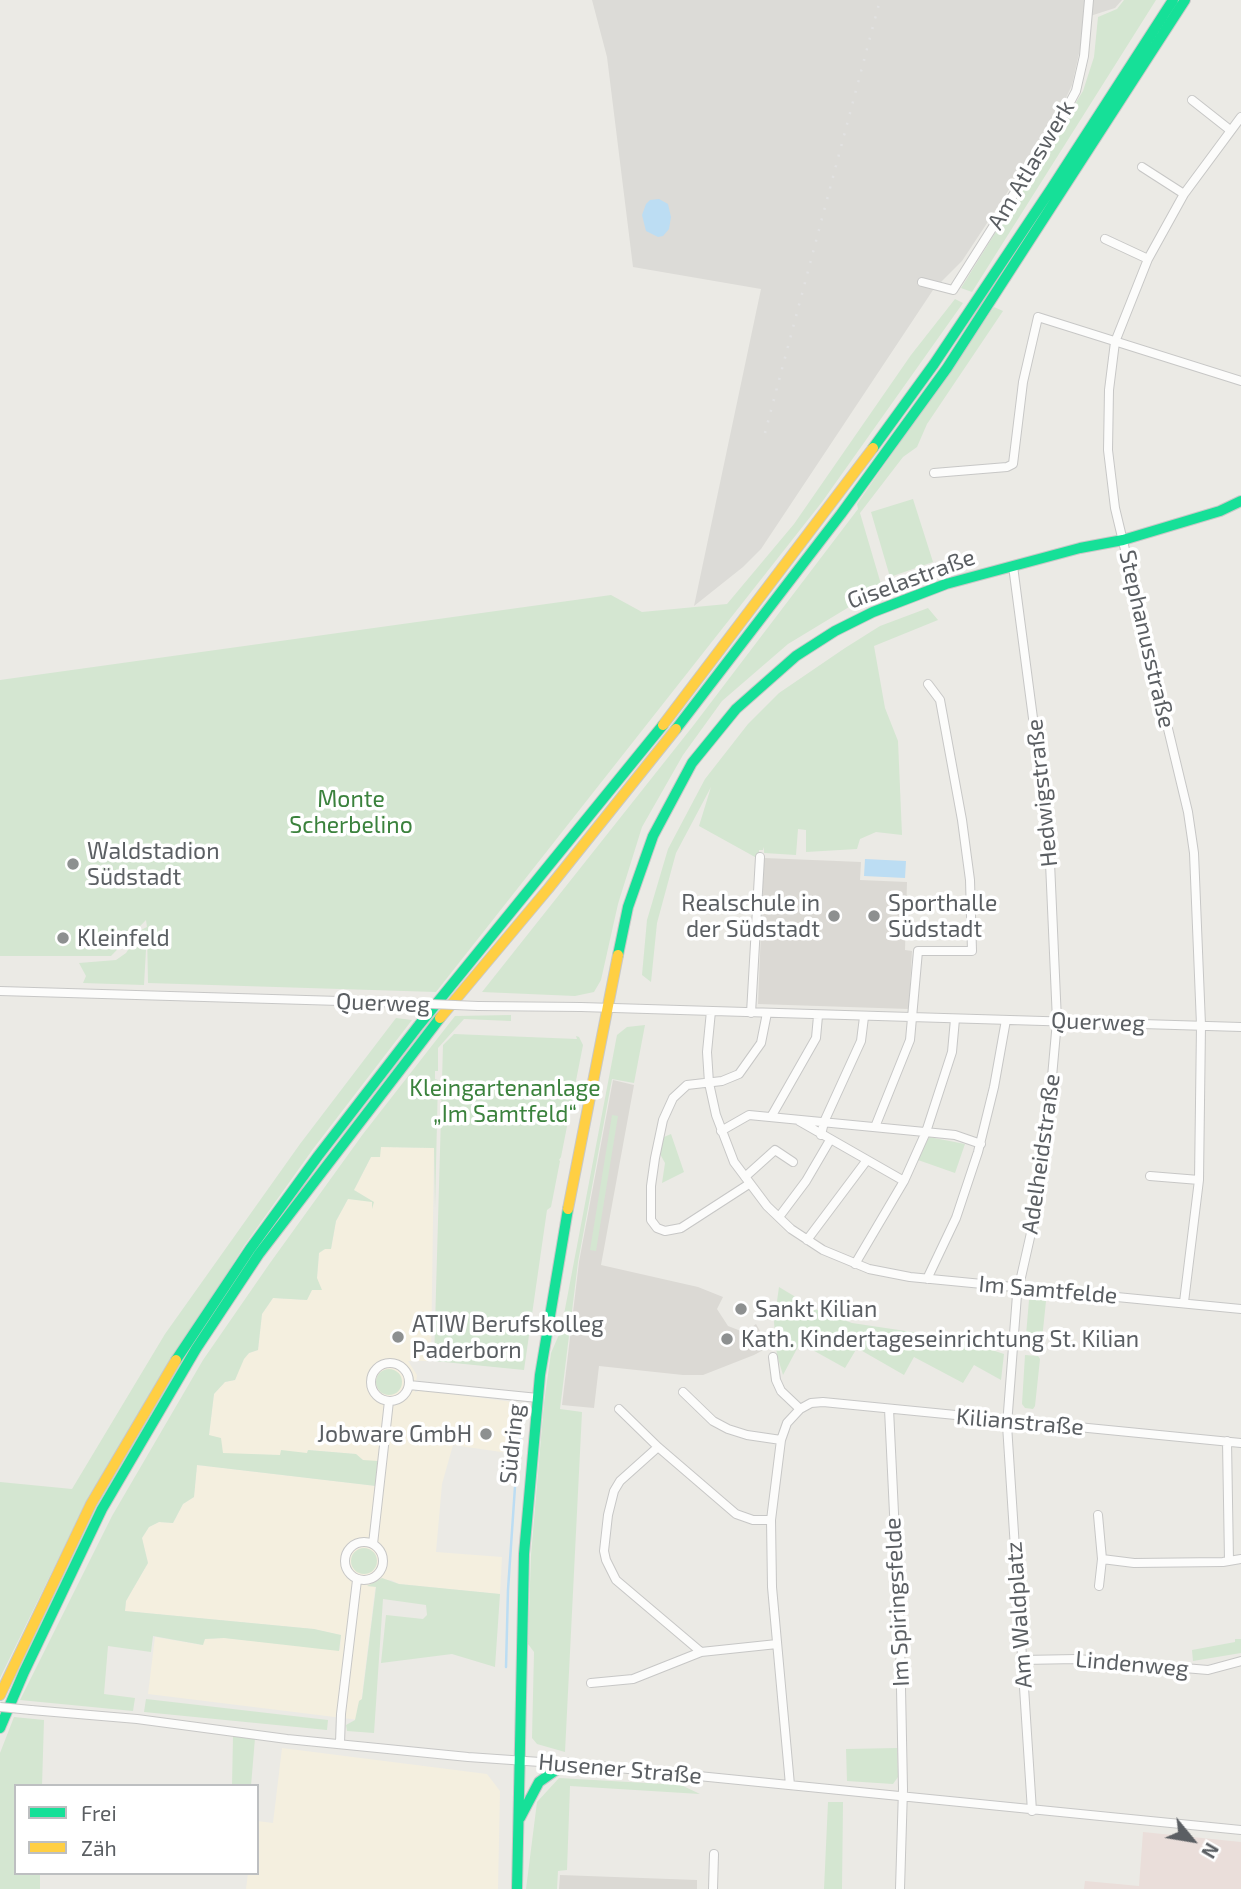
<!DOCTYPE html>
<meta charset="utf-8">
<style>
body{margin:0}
#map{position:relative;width:1241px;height:1889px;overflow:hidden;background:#ebeae5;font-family:"Exo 2",sans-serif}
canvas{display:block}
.legend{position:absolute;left:14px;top:1784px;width:245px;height:91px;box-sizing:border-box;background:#fff;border:2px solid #bdbfc1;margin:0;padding:9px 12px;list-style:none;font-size:21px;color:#5b5f63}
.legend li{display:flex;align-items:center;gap:14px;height:35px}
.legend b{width:35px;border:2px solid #bdbfc1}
.north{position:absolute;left:1157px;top:1805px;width:70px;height:70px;-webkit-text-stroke:5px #fff;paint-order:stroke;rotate:120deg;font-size:19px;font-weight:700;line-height:28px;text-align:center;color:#5b5f63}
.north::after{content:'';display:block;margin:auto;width:24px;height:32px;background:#5b5f63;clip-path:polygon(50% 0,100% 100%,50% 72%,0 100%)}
</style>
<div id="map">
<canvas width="1241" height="1889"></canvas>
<ul class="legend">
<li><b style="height:9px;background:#16e098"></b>Frei</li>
<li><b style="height:9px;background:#ffcf43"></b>Zäh</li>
</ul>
<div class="north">N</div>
</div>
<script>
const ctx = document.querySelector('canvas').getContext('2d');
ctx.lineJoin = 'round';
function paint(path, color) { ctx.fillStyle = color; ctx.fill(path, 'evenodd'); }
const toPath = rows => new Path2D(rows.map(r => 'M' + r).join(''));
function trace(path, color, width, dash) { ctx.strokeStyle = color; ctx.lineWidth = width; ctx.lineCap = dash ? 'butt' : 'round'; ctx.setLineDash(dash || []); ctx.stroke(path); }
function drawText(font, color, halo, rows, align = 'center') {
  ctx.font = font + ' "Exo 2",sans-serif'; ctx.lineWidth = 7; ctx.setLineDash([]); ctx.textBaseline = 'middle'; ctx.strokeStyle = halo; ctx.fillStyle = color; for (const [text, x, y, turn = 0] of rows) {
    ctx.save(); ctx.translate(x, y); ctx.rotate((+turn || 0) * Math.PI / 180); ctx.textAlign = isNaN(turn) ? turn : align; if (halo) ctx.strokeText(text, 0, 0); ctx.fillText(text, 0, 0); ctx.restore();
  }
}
paint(toPath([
 [380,1147,434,1148,431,1361,408,1361,417,1375,415,1392,423,1390,513,1402,508,1453,453,1445,442,1484,436,1552,502,1557,500,1594,399,1584,391,1580,376,1582,359,1720,148,1694,155,1637,202,1645,205,1639,224,1638,340,1650,341,1635,314,1629,125,1611,126,1601,148,1563,142,1538,149,1527,159,1522,173,1523,183,1504,194,1497,197,1465,376,1486,363,1460,356,1454,308,1450,307,1454,280,1455,223,1454,209,1436,214,1394,225,1382,235,1380,243,1359,249,1353,258,1350,262,1314,273,1298,307,1300,317,1278,319,1253,325,1249,331,1249,336,1221,349,1197,349,1199,372,1201,354,1190,371,1157],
 [282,1748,487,1774,500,1791,498,1889,246,1889,248,1873,257,1873,257,1821,273,1823]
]), '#f4efdf');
paint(toPath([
 [592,0,1122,0,1115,8,1087,17,1072,85,1057,117,962,261,933,290,761,549,743,567,694,606,761,289,633,267,607,57]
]), '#dcdbd7');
paint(toPath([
 [764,858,861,862,860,880,907,882,905,950,912,951,909,1009,758,1004],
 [613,1080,634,1085,601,1265,698,1287,723,1297,717,1309,728,1326,741,1331,748,1330,756,1324,769,1347,754,1355,703,1375,683,1375,599,1366,594,1408,562,1405,579,1262],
 [560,1875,697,1880,697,1889,559,1889]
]), '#dbd9d4');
paint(toPath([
 [1143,1832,1241,1842,1241,1889,1084,1889,1085,1881,1139,1886]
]), '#eadeda');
paint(toPath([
 [1124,0,1156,0,972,292,961,288,1083,91,1094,57,1098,17,1117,9],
 [955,299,963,303,822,502,436,992,148,983,147,932,144,985,83,983,86,976,79,963,116,960,126,953,141,930,147,927,146,920,111,956,0,956,0,680,611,595,642,612,727,604,794,524,911,355],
 [994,307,1003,311,927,424,917,447,903,457,860,513,883,591,854,604,788,644,722,701,683,755,642,827,618,904,601,980,594,992,575,996,482,992,693,726,858,509,857,504],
 [913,499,933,562,890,577,871,512],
 [928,608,938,620,874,646,885,708,898,741,902,835,876,832,860,839,857,849,806,852,806,830,798,829,796,855,764,853,764,847,763,850,759,850,759,856,755,857,699,826,711,787,676,853,657,923,651,982,642,975,647,920,668,849,705,779,748,724,779,693,845,648,880,626],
 [511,1015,511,1021,464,1019,438,1048,438,1071,435,1071,435,1079,438,1080,435,1208,434,1148,381,1147,380,1157,371,1157,354,1190,374,1202,372,1209,372,1202,348,1199,336,1221,331,1249,325,1249,319,1253,317,1278,322,1290,312,1290,307,1300,273,1298,262,1314,258,1350,249,1353,244,1359,235,1380,225,1382,214,1394,209,1435,221,1438,223,1453,280,1455,281,1450,307,1453,308,1450,356,1454,363,1460,378,1461,376,1486,197,1465,194,1497,183,1504,173,1523,159,1522,149,1527,142,1538,148,1563,126,1601,125,1611,314,1629,341,1635,339,1651,224,1638,205,1639,203,1645,153,1636,151,1652,108,1646,104,1694,135,1698,133,1711,20,1700,112,1516,203,1360,270,1263,363,1134,455,1016],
 [396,1018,412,1020,313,1149,244,1246,89,1496,0,1678,0,1482,72,1489,165,1334,300,1144],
 [645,1025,634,1083,612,1079,578,1262,560,1409,582,1412,565,1752,537,1744,532,1738,534,1652,528,1644,531,1555,544,1403,551,1353,561,1330,617,1035,627,1027],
 [454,1034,577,1039,576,1036,579,1037,583,1045,561,1157,559,1160,560,1161,551,1207,547,1210,524,1370,434,1361,443,1045],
 [612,1115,618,1116,596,1251,590,1250],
 [671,1134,684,1172,662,1183,665,1163,660,1154,664,1137],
 [929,1137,965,1144,955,1173,918,1160],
 [779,1287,819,1311,852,1323,959,1339,1004,1354,1001,1380,974,1365,963,1383,914,1357,904,1375,857,1348,845,1368,800,1343,783,1375,777,1355,774,1322],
 [1034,1296,1043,1297,1046,1301,1041,1349,1038,1351,1027,1350,1025,1347,1029,1300],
 [1025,1355,1038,1356,1040,1359,1035,1406,1033,1409,1025,1408,1022,1404],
 '376 1382a13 13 0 1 1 26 0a13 13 0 1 1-26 0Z',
 '351 1561a13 13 0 1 1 26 0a13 13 0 1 1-26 0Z',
 [382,1578,399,1584,500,1594,495,1667,452,1654,381,1663,386,1615,423,1619,427,1615,426,1605,383,1599,374,1733,347,1731,346,1725,355,1720,359,1701,362,1699,376,1587,367,1586],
 [1235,1639,1241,1639,1241,1653,1193,1661,1192,1650,1235,1642],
 [146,1699,328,1720,327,1730,144,1712],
 [14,1717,44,1720,42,1786,16,1786,16,1873,40,1873,40,1889,0,1889,0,1753],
 [233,1736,255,1738,251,1786,232,1786],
 [897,1748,898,1777,893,1784,847,1781,846,1749],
 [559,1778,681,1785,700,1794,570,1786,567,1870,558,1871,557,1889,526,1889,537,1802],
 [828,1802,843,1802,842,1889,824,1889]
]), '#d4e6d1');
paint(toPath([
 [659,199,668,204,671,217,669,229,663,236,658,237,646,231,642,215,646,204,650,200],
 [865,859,906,861,905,878,864,876]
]), '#bcddf3');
trace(toPath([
 [518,1459,522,1423],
 [506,1667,508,1590,516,1472]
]), '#bcddf3', 2.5);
const street = toPath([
 [1192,100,1230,130],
 [1142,167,1184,194],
 [1105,239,1148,259],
 [922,282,953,290,1060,121,1076,91,1084,56,1089,0],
 [934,473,1007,467,1013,464,1023,382,1038,317,1241,381],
 [1013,566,1049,840,1057,1021,1046,1144,1033,1224,1017,1295,1007,1425,1032,1811],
 [0,991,408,1003],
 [478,1006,581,1007,1241,1027],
 [711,1011,707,1052,709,1083,716,1115,734,1162,767,1206,791,1229,823,1250,869,1269,910,1277,1241,1309],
 [751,1013,760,857],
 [771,1117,816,1038,818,1016],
 [799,1121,904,1181],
 [875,1127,910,1040,918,951,972,951,970,880,962,820,940,700,928,684],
 [721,1131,749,1115,935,1133,955,1135,981,1144],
 [821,1135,824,1122,861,1041,864,1017],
 [1150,1176,1199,1180],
 [745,1177,775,1150,793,1162],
 [749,1184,681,1228,665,1231,657,1228,651,1220,651,1186,655,1158,663,1120,673,1098,687,1085,722,1081,739,1074,761,1043,767,1013],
 [779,1217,806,1181,830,1140],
 [807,1240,867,1160],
 [855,1264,904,1181,926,1132,952,1052,955,1019],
 [927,1279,956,1218,978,1152,994,1087,1006,1020],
 [1184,1302,1199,1180,1201,1025,1194,853,1188,812,1115,508,1108,450,1109,390,1115,342,1148,259,1184,194,1241,117],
 [773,1357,776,1380,781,1391,800,1409],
 '371 1382a19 19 0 1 1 38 0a19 19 0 1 1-38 0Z',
 [409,1385,538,1398],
 [683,1392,713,1421,728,1429,747,1435,781,1440],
 [619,1409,658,1447,736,1514,753,1520,771,1520],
 [889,1409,900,1638,903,1789,900,1889],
 [1227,1441,1229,1561],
 [658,1447,620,1481,614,1491,608,1515,604,1551,606,1560,616,1580,701,1652],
 [1098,1515,1102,1559,1099,1586],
 '345 1561a19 19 0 1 1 38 0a19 19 0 1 1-38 0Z',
 [373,1544,389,1401],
 [1102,1559,1134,1563,1223,1562,1241,1559],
 [1022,1660,1077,1659,1208,1670,1241,1661],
 [591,1683,633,1679,701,1652,777,1644],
 [31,1710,137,1719,287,1739,468,1757,598,1766,1241,1830],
 [340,1743,341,1714,357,1580],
 [790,1785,772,1587,771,1520,781,1440,787,1423,800,1409,811,1403,823,1402,1241,1443],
 [713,1889,714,1854]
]);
const fast = toPath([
 [873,448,934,364,1051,189,1173,0],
 [676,729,841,514,947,368,1185,0],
 [618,955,628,907,653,836,692,763,736,709,796,656,835,631,873,612,946,584,1080,548,1123,540,1220,511,1241,501],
 [176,1360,250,1249,318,1156,419,1025,663,725],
 [0,1728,24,1672,102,1509,196,1349,259,1254,440,1018],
 [520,1818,539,1782,566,1763],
 [517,1889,524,1554,540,1375,568,1209]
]);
const slow = toPath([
 [663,725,873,448],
 [440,1018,548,889,676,729],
 [568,1209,618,955],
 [0,1695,91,1504,176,1360]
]);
trace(street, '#c7c7c6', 10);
trace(fast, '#c8c8c7', 12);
trace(slow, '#c8c8c7', 12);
trace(street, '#fcfcfb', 8);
trace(fast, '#16e098', 10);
trace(slow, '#ffcf43', 10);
trace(toPath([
 [765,433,880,0]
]), '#e2e2e2', 2.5, [2, 9]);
const streetBridge = toPath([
 [408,1003,478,1006],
 [0,1707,31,1710]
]);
trace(streetBridge, '#c7c7c6', 10, []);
trace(streetBridge, '#fcfcfb', 8);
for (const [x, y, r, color] of [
 [73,864,7,"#8d9090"],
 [834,916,7,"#8d9090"],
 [874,916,7,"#8d9090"],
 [63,938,7,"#8d9090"],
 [741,1309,7,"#8d9090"],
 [398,1337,7,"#8d9090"],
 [727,1339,7,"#8d9090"],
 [486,1434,7,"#8d9090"]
]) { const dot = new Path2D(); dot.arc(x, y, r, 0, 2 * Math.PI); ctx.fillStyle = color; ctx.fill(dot); trace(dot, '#fff', 2.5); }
drawText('23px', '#5b5f63', '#fff', [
 ["Am Atlaswerk",1031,165,-59],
 ["Giselastraße",911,579,-20],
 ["Stephanusstraße",1147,639,77],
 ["Hedwigstraße",1042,793,-96],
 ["Querweg",383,1003,2],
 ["Querweg",1098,1022,2],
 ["Adelheidstraße",1041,1154,-82],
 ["Im Samtfelde",1048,1290,5],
 ["Kilianstraße",1020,1422,5],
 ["Südring",512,1444,-84],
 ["Im Spiringsfelde",897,1602,-93],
 ["Am Waldplatz",1019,1615,-94],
 ["Lindenweg",1132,1664,5],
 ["Husener Straße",620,1769,5]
]);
drawText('23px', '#3b823d', '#fff', [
 ["Monte",351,799],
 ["Scherbelino",351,825],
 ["Kleingartenanlage",505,1088],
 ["„Im Samtfeld“",505,1114]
]);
drawText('23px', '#5b5f63', '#fff', [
 ["Waldstadion",87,851],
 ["Südstadt",87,877],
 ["Realschule in",820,903,"right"],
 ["der Südstadt",820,929,"right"],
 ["Sporthalle",888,903],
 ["Südstadt",888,929],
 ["Kleinfeld",77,938],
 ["Sankt Kilian",755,1309],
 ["ATIW Berufskolleg",412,1324],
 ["Paderborn",412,1350],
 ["Kath. Kindertageseinrichtung St. Kilian",741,1339],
 ["Jobware GmbH",472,1434,"right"]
], 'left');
</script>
